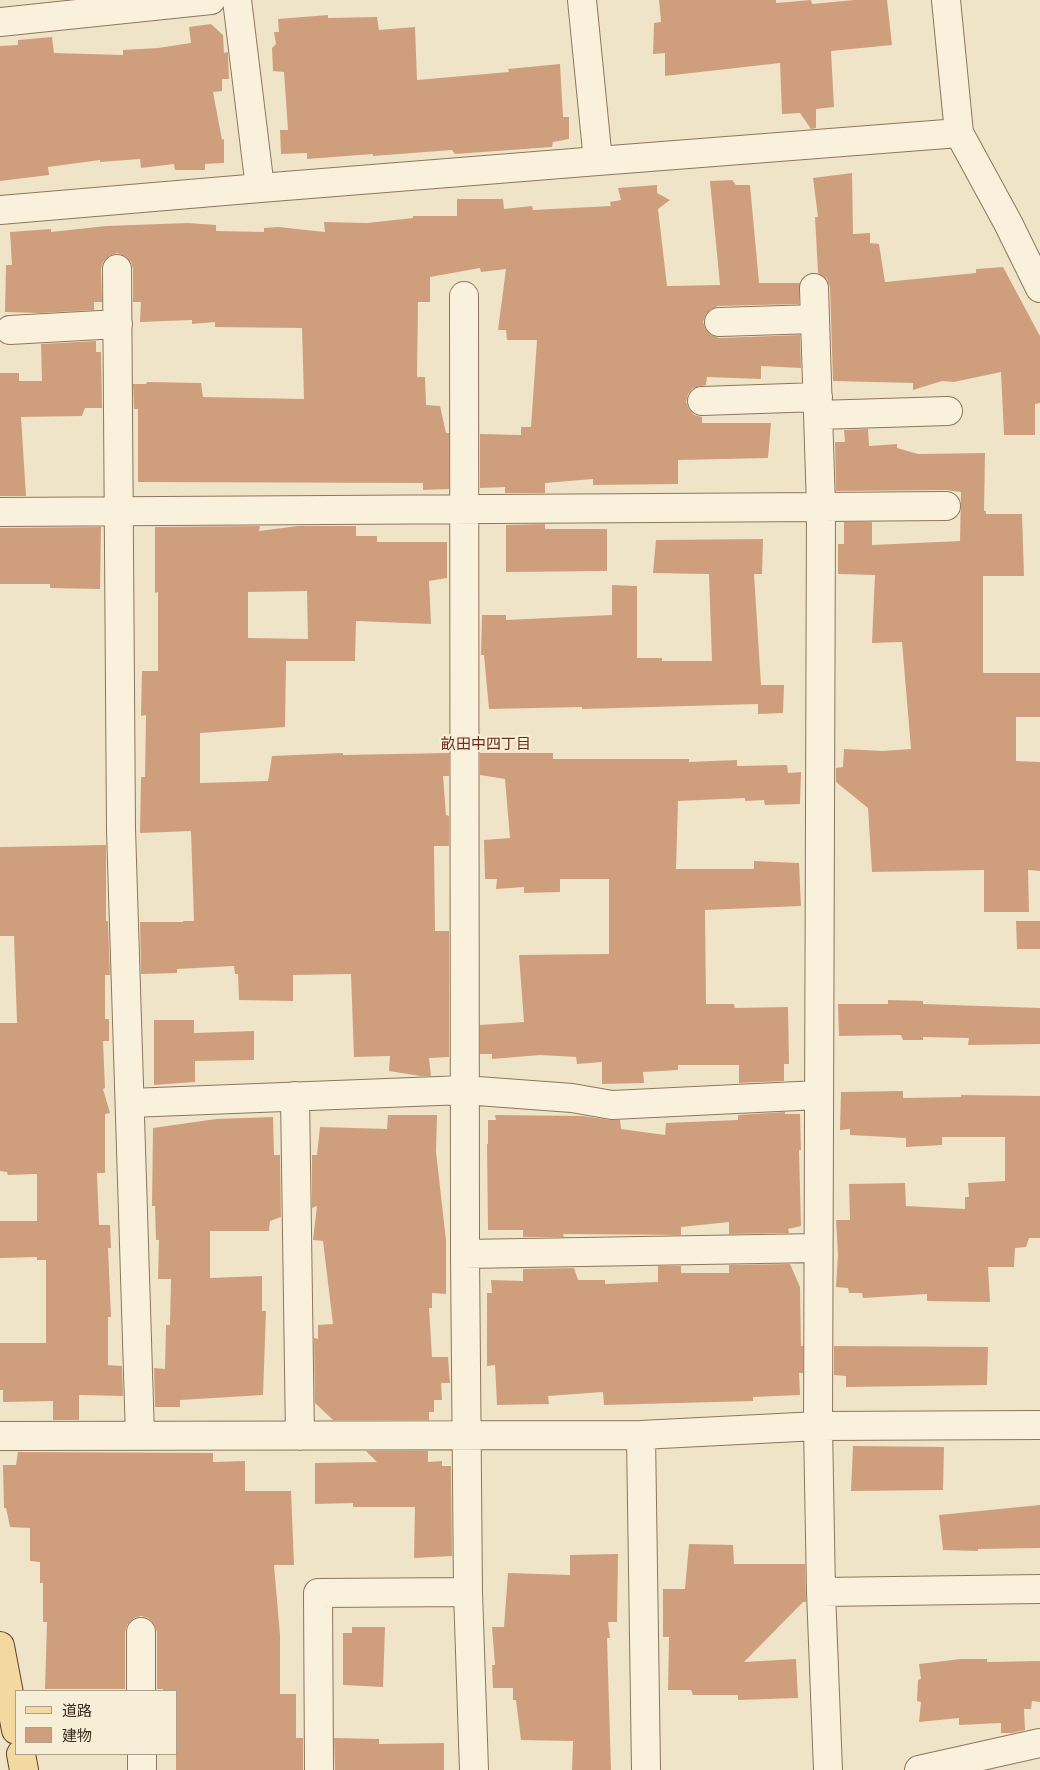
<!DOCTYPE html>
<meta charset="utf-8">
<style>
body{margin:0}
#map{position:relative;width:1040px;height:1770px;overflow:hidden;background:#f0e4c8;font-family:"Libre Baskerville","Noto Sans JP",serif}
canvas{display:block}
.legend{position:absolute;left:15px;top:1690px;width:162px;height:65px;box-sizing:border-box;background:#f7eed8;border:1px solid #ada18e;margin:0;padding:6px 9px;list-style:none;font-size:15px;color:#3d2e20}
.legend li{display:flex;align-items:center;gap:10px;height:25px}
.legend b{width:25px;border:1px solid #ada18e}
</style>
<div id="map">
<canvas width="1040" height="1770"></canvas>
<ul class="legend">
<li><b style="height:6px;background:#f3d9a0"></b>道路</li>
<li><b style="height:14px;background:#cf9f7d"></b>建物</li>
</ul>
</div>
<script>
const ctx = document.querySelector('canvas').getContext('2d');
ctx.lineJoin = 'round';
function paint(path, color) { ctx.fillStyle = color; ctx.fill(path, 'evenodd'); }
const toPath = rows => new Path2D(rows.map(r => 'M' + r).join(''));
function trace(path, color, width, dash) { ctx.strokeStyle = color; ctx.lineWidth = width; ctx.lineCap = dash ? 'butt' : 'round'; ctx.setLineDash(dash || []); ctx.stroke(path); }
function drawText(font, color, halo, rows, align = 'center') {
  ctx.font = font + ' "Libre Baskerville","Noto Sans JP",serif'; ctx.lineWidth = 4; ctx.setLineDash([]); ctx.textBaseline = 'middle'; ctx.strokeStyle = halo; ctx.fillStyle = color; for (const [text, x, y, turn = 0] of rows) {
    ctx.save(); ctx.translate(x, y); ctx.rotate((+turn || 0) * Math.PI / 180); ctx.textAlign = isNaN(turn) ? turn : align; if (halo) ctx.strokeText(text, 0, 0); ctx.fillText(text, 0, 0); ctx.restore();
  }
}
paint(toPath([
 [659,0,776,0,776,3,811,0,812,4,854,0,887,0,892,45,831,51,834,107,816,109,816,128,811,129,800,113,782,114,780,63,665,76,665,53,653,54,654,23,661,22],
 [328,15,328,18,377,17,379,30,415,27,417,80,509,72,508,69,560,64,563,117,569,117,569,139,553,142,552,147,455,154,452,150,373,156,373,154,307,159,307,153,281,154,280,130,288,130,284,72,273,71,272,48,276,44,274,32,279,32,278,19],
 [211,24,223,35,224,53,228,52,228,56,229,79,222,79,222,91,213,92,222,140,224,139,224,163,205,164,205,170,175,170,174,164,141,168,140,159,100,162,100,160,48,167,49,175,0,181,0,46,18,45,18,40,52,37,54,53,123,55,123,50,158,48,191,43,189,27],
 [852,173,853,234,870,233,870,243,879,244,885,282,976,273,976,269,1003,267,1040,336,1040,403,1035,404,1035,435,1004,435,1001,372,954,382,942,381,913,390,913,383,833,381,830,288,827,279,818,273,815,217,818,217,813,178],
 [732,180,736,185,750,185,759,283,800,283,799,304,718,306,711,309,706,314,703,322,706,330,711,335,719,338,800,335,801,368,761,366,761,379,707,377,706,385,693,388,688,394,686,402,689,409,694,415,702,417,702,423,771,423,768,458,678,460,678,484,593,485,593,479,545,483,545,493,505,493,505,487,480,488,480,434,521,435,521,427,531,427,537,340,507,340,506,330,498,330,506,269,481,272,480,268,430,277,430,302,418,302,417,377,425,377,426,405,440,406,446,433,449,433,449,489,423,490,423,483,138,482,138,409,134,409,133,384,146,384,147,382,201,383,203,397,304,399,302,328,215,327,215,322,192,324,192,320,140,322,141,302,133,302,133,269,131,262,125,256,117,253,109,256,103,262,101,269,102,302,94,302,94,310,40,313,5,312,6,265,12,265,10,232,51,229,51,232,106,226,188,223,216,225,216,231,264,232,264,228,278,227,325,232,324,222,367,223,413,218,413,216,457,216,457,199,503,199,504,209,532,206,533,210,611,206,610,202,621,200,618,188,657,185,657,193,670,200,658,209,667,286,720,285,710,181],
 [96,341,96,352,101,352,102,408,85,408,82,416,21,417,26,496,0,496,0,373,19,373,19,381,42,381,41,344],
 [868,429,869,446,897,444,897,448,918,454,985,453,984,511,986,511,986,514,1022,514,1024,576,983,576,983,672,984,673,1040,673,1040,717,1016,717,1016,761,1040,762,1040,871,1028,870,1029,912,984,912,984,870,872,872,868,808,836,782,836,768,843,767,844,749,883,751,911,749,902,642,872,643,875,575,838,574,838,544,844,544,844,522,872,522,872,545,960,541,961,492,946,490,836,491,835,442,845,442,844,430],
 [545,524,545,529,607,529,607,571,506,572,506,525],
 [260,526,259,531,298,526,356,526,356,536,377,536,377,542,447,542,447,578,429,581,431,624,356,621,355,661,286,661,285,727,200,733,200,783,268,781,272,756,343,753,343,755,449,753,449,776,443,776,446,815,449,816,449,846,434,846,435,931,449,931,449,1057,429,1058,431,1076,420,1076,389,1071,390,1056,354,1057,351,974,293,975,293,1001,239,1000,238,974,235,974,234,966,177,969,177,973,141,974,140,922,183,922,183,921,194,921,191,831,140,833,141,777,145,777,146,715,141,716,142,671,158,671,158,592,155,593,155,527],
 [307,591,308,639,248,638,248,592],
 [101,527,100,589,50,588,50,584,0,584,0,528],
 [763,539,762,574,754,574,761,685,784,685,783,713,758,714,758,704,582,709,582,707,489,709,484,655,481,655,482,615,506,615,506,620,612,615,612,585,637,586,637,658,662,658,662,661,712,661,709,574,653,573,656,540],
 [480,753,553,753,553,759,689,759,689,762,737,760,737,766,787,765,788,773,801,772,800,804,765,805,764,800,745,801,745,798,678,801,676,869,754,869,754,861,799,863,801,906,705,910,706,1004,734,1004,735,1008,788,1007,789,1064,784,1064,784,1081,739,1083,739,1065,678,1065,678,1070,643,1072,644,1083,602,1084,602,1062,577,1064,576,1057,540,1055,492,1059,492,1054,480,1054,480,1025,524,1022,519,955,609,954,609,879,560,879,560,892,524,893,524,887,496,889,497,879,485,879,484,840,510,838,505,779,480,775],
 [106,845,106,921,108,921,110,975,105,975,105,1019,109,1019,109,1041,103,1041,105,1088,103,1089,110,1113,105,1114,105,1173,97,1173,99,1225,110,1225,111,1248,108,1248,111,1317,108,1317,108,1365,122,1366,123,1396,79,1395,79,1420,53,1420,53,1401,3,1402,3,1390,0,1390,0,1343,46,1343,46,1260,37,1260,37,1257,0,1258,0,1221,37,1221,37,1174,8,1175,7,1172,0,1171,0,1023,17,1023,14,936,0,936,0,847],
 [1016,921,1040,921,1040,949,1017,949],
 [888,1000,923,1001,923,1004,1040,1008,1040,1044,968,1045,969,1038,923,1037,923,1040,903,1040,901,1035,839,1036,838,1004,888,1004],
 [154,1020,194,1020,194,1033,254,1031,254,1060,195,1061,195,1082,154,1085],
 [903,1091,903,1098,961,1097,961,1095,1040,1096,1040,1238,1029,1238,1026,1247,1015,1248,1014,1267,988,1267,990,1302,927,1301,927,1294,863,1298,862,1293,849,1293,848,1288,836,1287,838,1254,836,1220,850,1220,849,1184,905,1183,906,1206,965,1209,965,1197,969,1197,968,1183,1005,1181,1005,1137,942,1137,942,1145,906,1147,906,1138,850,1135,850,1129,840,1130,841,1092],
 [785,1112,785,1114,800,1114,801,1150,799,1150,801,1226,788,1229,789,1233,729,1234,729,1222,681,1227,681,1235,563,1234,564,1237,523,1237,523,1230,488,1230,487,1144,488,1144,488,1120,496,1120,495,1115,583,1116,610,1120,620,1120,621,1129,665,1135,666,1123,738,1120,738,1115],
 [388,1115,437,1115,436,1152,446,1240,446,1294,432,1293,432,1308,429,1308,432,1357,448,1357,450,1383,441,1383,442,1400,434,1400,434,1412,429,1412,429,1420,333,1420,315,1403,314,1338,318,1339,318,1325,333,1324,323,1241,313,1240,317,1206,312,1208,312,1155,317,1155,320,1127,387,1129],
 [273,1117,274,1155,280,1155,281,1217,270,1221,269,1231,210,1231,210,1278,262,1276,262,1311,266,1311,263,1395,180,1400,180,1407,155,1407,154,1368,165,1369,166,1325,170,1325,171,1279,158,1279,159,1240,156,1240,155,1206,152,1206,153,1128,216,1119],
 [790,1264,800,1287,801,1346,803,1346,803,1373,799,1373,800,1395,753,1397,753,1401,604,1405,603,1392,548,1396,549,1404,497,1405,495,1365,487,1366,487,1293,492,1293,491,1280,523,1281,523,1269,574,1268,578,1280,605,1280,605,1284,658,1282,658,1266,681,1266,681,1273,729,1273,729,1265],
 [834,1346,988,1347,987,1385,846,1387,846,1376,834,1375],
 [853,1446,944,1447,943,1490,851,1491],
 [366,1451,428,1451,428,1462,442,1461,442,1466,451,1466,452,1556,414,1558,415,1507,353,1507,353,1503,315,1504,315,1463,377,1462],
 [18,1452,213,1453,213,1462,245,1461,245,1491,291,1491,294,1565,274,1565,280,1635,280,1694,296,1694,296,1738,303,1738,303,1770,176,1770,176,1691,163,1691,163,1689,157,1689,157,1632,154,1624,148,1618,141,1616,134,1618,127,1625,125,1632,125,1689,45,1689,47,1622,43,1622,43,1583,40,1583,40,1562,30,1561,30,1528,10,1527,6,1508,4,1508,3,1465,16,1465],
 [1040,1505,1040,1548,978,1549,978,1551,943,1550,939,1515],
 [689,1544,733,1545,734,1564,805,1564,806,1602,803,1602,744,1662,796,1659,798,1698,738,1700,738,1695,693,1695,691,1690,668,1690,669,1637,663,1637,663,1589,685,1589],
 [618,1554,617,1622,608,1622,610,1638,607,1638,611,1770,572,1770,573,1741,521,1740,516,1700,513,1700,513,1688,493,1688,492,1665,495,1665,492,1627,504,1627,508,1573,570,1575,570,1555],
 [352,1627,385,1627,383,1687,343,1685,343,1633,352,1633],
 [961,1659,987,1659,987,1662,1040,1661,1040,1702,1032,1701,1031,1709,1024,1709,1025,1730,1012,1733,1001,1733,1001,1723,959,1725,959,1718,919,1722,921,1702,917,1701,918,1680,921,1679,919,1664],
 [334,1738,379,1739,379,1744,444,1743,444,1770,335,1770]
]), '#cf9f7d');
const minor = toPath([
 [237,0,260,188],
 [946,0,959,133,1008,223,1040,288],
 [0,22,211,0],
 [598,161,959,133],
 [0,210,260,188,598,161,582,0],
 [117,269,121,829,140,1436],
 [814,288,821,507,946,506],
 [464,296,465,1254,468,1592,474,1770],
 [719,322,815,319],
 [10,330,118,324],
 [702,401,818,397],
 [818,415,948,411],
 [0,512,821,507,818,1426,1040,1425],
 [295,1096,300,1436],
 [130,1103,464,1090,572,1098,612,1105,819,1095],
 [465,1254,818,1248],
 [641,1435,646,1770],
 [0,1436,641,1435,818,1426,821,1592,828,1770],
 [821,1592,1040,1589],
 [141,1632,141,1691],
 [142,1754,142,1770],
 [319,1770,318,1593,468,1592],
 [919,1770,1040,1743]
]);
const major = toPath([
 [0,1646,16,1730],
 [21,1754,24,1770]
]);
trace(minor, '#8d765c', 30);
trace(major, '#5b4430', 30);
trace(minor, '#faf1dc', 28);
trace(major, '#f3d9a0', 28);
drawText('15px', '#6b2e1e', '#f7eed8', [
 ["畝田中四丁目",486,745]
]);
</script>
